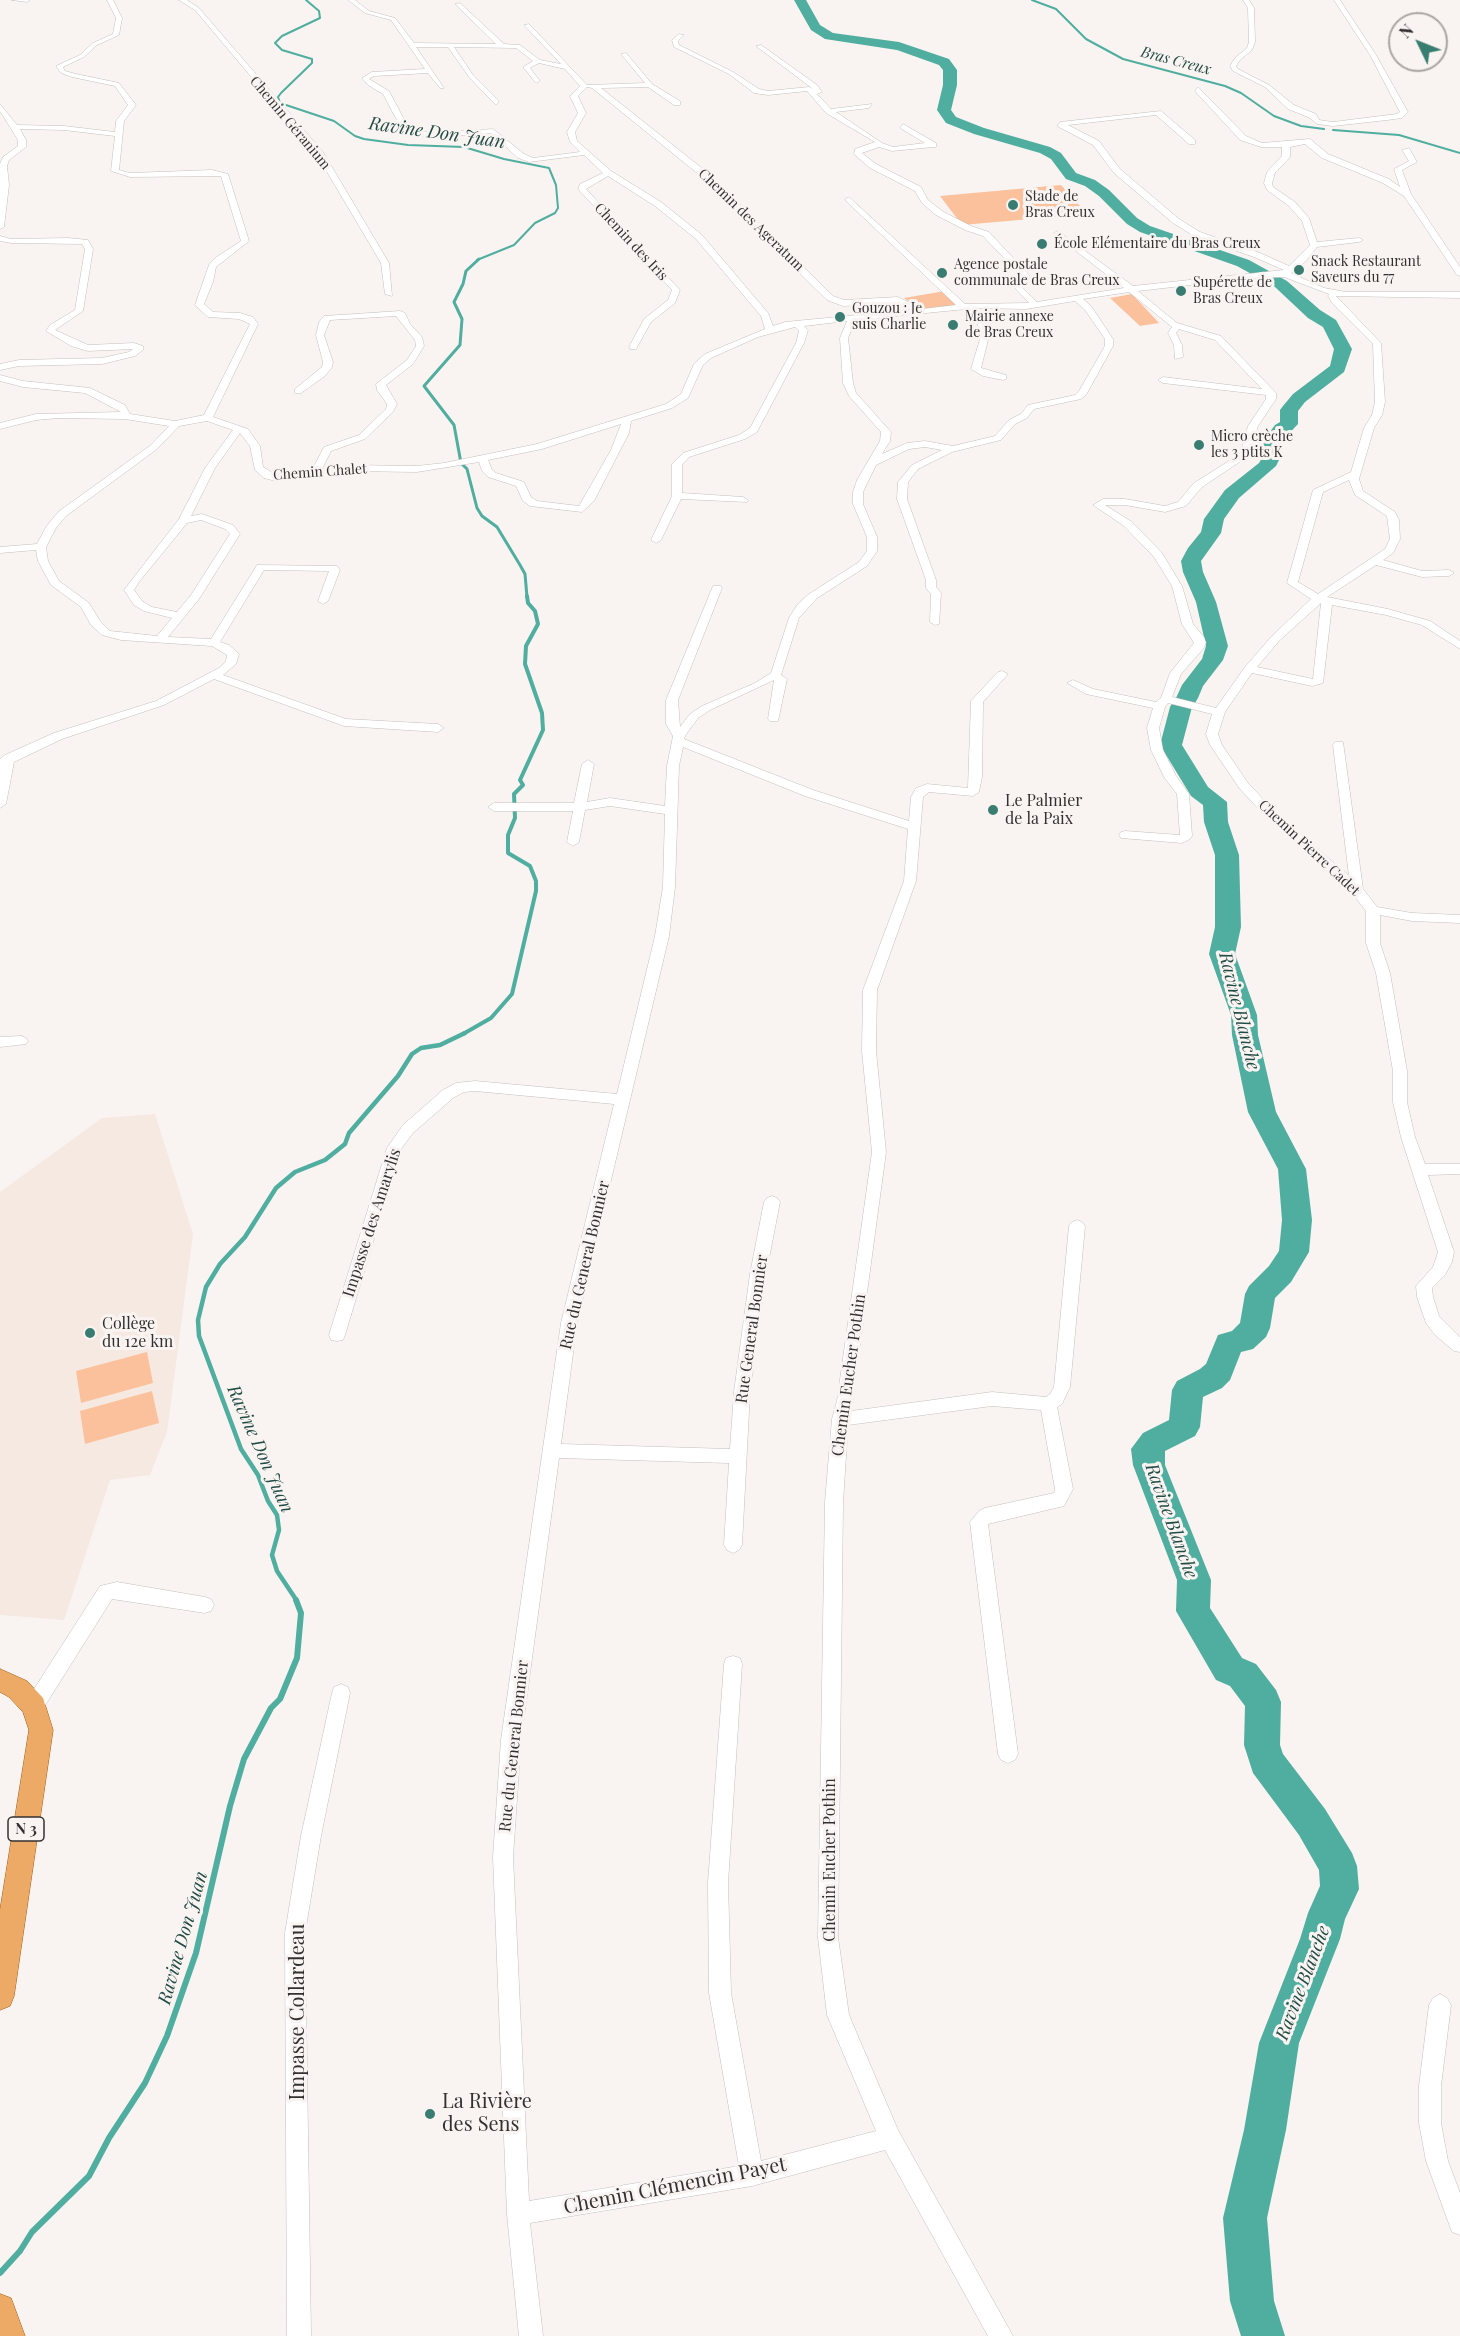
<!DOCTYPE html>
<meta charset="utf-8">
<style>
body{margin:0}
#map{position:relative;width:1460px;height:2336px;overflow:hidden;background:#f9f4f1;font-family:"Playfair Display",serif}
canvas{display:block}
.north{position:absolute;left:1388px;top:12px;width:60px;height:60px;box-sizing:border-box;background:#f9f4f1;border:2px solid #aaa6a4;border-radius:50%;rotate:313deg;font-size:16px;font-weight:700;line-height:24px;text-align:center;color:#333130}
.north::after{content:'';display:block;margin:auto;width:21px;height:27px;background:#397d72;clip-path:polygon(50% 0,100% 100%,50% 72%,0 100%)}
</style>
<div id="map">
<canvas width="1460" height="2336"></canvas>
<div class="north">N</div>
</div>
<script>
const ctx = document.querySelector('canvas').getContext('2d');
ctx.lineJoin = 'round';
function paint(path, color) { ctx.fillStyle = color; ctx.fill(path, 'evenodd'); }
const toPath = rows => new Path2D(rows.map(r => 'M' + r).join(''));
function trace(path, color, width, dash) { ctx.strokeStyle = color; ctx.lineWidth = width; ctx.lineCap = dash ? 'butt' : 'round'; ctx.setLineDash(dash || []); ctx.stroke(path); }
function drawText(font, color, halo, rows, align = 'center') {
  ctx.font = font + ' "Playfair Display",serif'; ctx.lineWidth = 6; ctx.setLineDash([]); ctx.textBaseline = 'middle'; ctx.strokeStyle = halo; ctx.fillStyle = color; for (const [text, x, y, turn = 0] of rows) {
    ctx.save(); ctx.translate(x, y); ctx.rotate((+turn || 0) * Math.PI / 180); ctx.textAlign = isNaN(turn) ? turn : align; if (halo) ctx.strokeText(text, 0, 0); ctx.fillText(text, 0, 0); ctx.restore();
  }
}
paint(toPath([
 [155,1114,193,1234,167,1432,150,1475,110,1480,64,1620,0,1615,0,1192,102,1118]
]), '#f6e9e1');
paint(toPath([
 [1061,185,1087,214,962,225,940,196],
 [945,291,960,305,921,311,904,298],
 [1132,294,1159,323,1140,326,1110,298],
 [147,1352,153,1383,81,1403,76,1371],
 [152,1391,159,1423,85,1444,80,1411]
]), '#fbc19c');
trace(toPath([
 [306,0,319,11,320,18,282,36,275,43,282,50,312,59,312,63,281,93,278,97,280,103,334,121,355,136,364,139,408,145,464,147,504,159,549,168,556,185,558,208,555,213,535,223,514,245,477,260],
 [1032,0,1056,9,1086,39,1123,59,1225,86,1241,93,1274,116,1301,126,1324,129],
 [1333,130,1399,135,1460,153]
]), '#4fae9f', 2);
trace(toPath([
 [479,259,466,271,463,284,454,302,462,319,460,345,424,386,454,425,461,463,467,469,477,508,482,516,497,527,520,565,525,574,527,597]
]), '#4fae9f', 3);
trace(toPath([
 [463,1034,491,1018,512,994,536,891,536,881,530,866,508,853,508,835,515,818,514,794,523,785,520,780,543,730,542,713,525,664,526,646,538,624,535,611,528,603,527,596]
]), '#4fae9f', 4);
trace(toPath([
 [297,1601,277,1571,272,1555,279,1530,277,1515,268,1501,258,1475,241,1449,199,1336,198,1320,206,1287,220,1264,245,1237,276,1188,295,1172,325,1160,345,1144,349,1133,398,1076,412,1054,421,1048,440,1045,465,1033]
]), '#4fae9f', 4.5);
trace(toPath([
 [0,2273,20,2251,32,2232,89,2176,109,2138,145,2083,167,2036,196,1953,230,1806,244,1759,271,1708,280,1699,297,1658,301,1613,296,1600]
]), '#4fae9f', 6);
paint(toPath([
 [794,0,806,0,820,25,833,33,899,42,949,59,957,70,957,85,951,110,956,117,984,128,1050,147,1061,153,1076,173,1095,180,1109,190,1137,218,1150,226,1249,260,1287,281,1320,310,1336,320,1352,349,1344,372,1305,402,1298,411,1298,424,1279,444,1280,458,1276,466,1239,498,1224,519,1221,533,1201,561,1203,572,1216,602,1228,646,1223,660,1203,686,1198,698,1195,703,1190,704,1192,707,1182,745,1208,787,1227,802,1228,822,1239,855,1241,927,1235,954,1257,1015,1258,1035,1276,1112,1306,1169,1312,1220,1309,1252,1291,1282,1275,1298,1270,1328,1266,1337,1253,1349,1241,1352,1230,1380,1222,1388,1203,1397,1200,1427,1195,1436,1165,1451,1165,1465,1211,1580,1210,1608,1242,1658,1256,1664,1276,1690,1281,1702,1280,1745,1283,1754,1325,1809,1352,1853,1357,1866,1359,1889,1345,1919,1340,1939,1299,2043,1286,2130,1267,2218,1274,2301,1285,2336,1241,2336,1230,2301,1223,2218,1244,2130,1259,2043,1300,1939,1308,1913,1320,1886,1319,1870,1299,1835,1253,1773,1244,1745,1245,1706,1230,1686,1216,1680,1176,1611,1177,1580,1133,1465,1131,1449,1143,1433,1169,1420,1172,1390,1177,1381,1200,1369,1206,1364,1218,1335,1232,1331,1240,1323,1245,1294,1249,1286,1269,1266,1279,1251,1282,1220,1278,1169,1248,1112,1232,1035,1231,1015,1209,954,1215,927,1215,855,1204,822,1203,805,1191,796,1160,745,1170,707,1173,702,1178,701,1176,698,1182,685,1202,659,1206,646,1196,602,1183,572,1181,561,1188,548,1201,532,1204,519,1225,490,1259,463,1262,458,1261,444,1275,425,1280,422,1280,410,1283,406,1293,394,1330,366,1334,349,1323,327,1308,318,1275,287,1237,266,1140,232,1127,224,1099,196,1085,186,1066,179,1051,159,1040,153,974,134,946,123,937,110,943,85,943,70,939,65,897,50,825,39,811,30,794,0]
]), '#4fae9f');
const minor = toPath([
 [12,0,30,0,27,2,12,0],
 [107,0,113,0,122,18,119,35,97,45,84,57,63,67,65,71,76,74,119,83,136,105,124,121,119,170,130,173,212,170,228,174,249,241,216,267,213,282,204,304,213,312,240,313,253,317,258,324,213,417,248,429,260,446,263,467,276,475,312,470,324,447,359,435,386,409,387,404,377,390,376,384,407,360,416,346,415,340,396,316,330,320,324,335,333,362,332,367,325,376,301,393,295,393,295,389,322,367,323,362,316,335,319,322,324,316,400,311,405,313,410,324,422,337,424,346,413,364,386,385,397,404,393,412,365,439,331,451,322,469,348,465,417,466,444,463,537,444,666,404,681,394,694,364,705,354,765,329,761,316,696,239,655,206,608,176,586,189,680,290,675,303,651,322,636,349,630,349,629,347,644,319,668,300,672,290,578,189,580,184,603,173,584,155,529,162,518,158,491,133,435,137,413,135,400,126,383,94,368,85,362,78,372,72,425,69,391,20,365,13,348,0,355,0,369,11,395,18,414,43,496,44,455,4,460,3,504,44,520,45,540,60,561,64,524,25,529,24,587,85,645,83,621,54,626,53,652,84,680,101,680,105,674,105,648,87,601,88,708,173,833,296,844,300,898,297,922,309,956,305,846,201,845,199,849,197,965,304,1029,303,1015,288,1022,277,983,236,965,230,936,215,922,203,915,191,870,168,854,154,855,149,875,142,826,113,807,91,768,95,754,93,729,74,674,47,672,40,679,34,684,35,678,41,679,45,733,72,759,89,768,91,809,87,813,89,756,46,761,45,817,85,822,92,817,94,831,109,872,104,869,108,836,112,882,143,893,147,925,143,900,128,903,124,936,143,936,147,933,147,892,151,879,147,862,153,876,164,921,187,928,200,942,211,971,226,989,232,1029,275,1030,277,1023,288,1037,302,1124,288,1055,235,1054,233,1058,231,1133,286,1284,270,1254,257,1194,236,1173,223,1114,173,1093,145,1057,126,1060,122,1161,111,1195,140,1195,144,1189,144,1156,115,1068,125,1099,141,1120,169,1179,219,1200,232,1260,253,1289,266,1310,245,1302,221,1289,206,1267,190,1264,183,1267,172,1282,156,1282,147,1261,147,1240,140,1195,91,1198,87,1246,136,1262,143,1310,139,1328,154,1389,179,1400,187,1394,169,1409,161,1402,150,1409,148,1417,162,1402,170,1411,194,1460,267,1460,276,1457,275,1404,196,1383,183,1322,158,1305,144,1290,147,1290,157,1275,173,1272,183,1273,187,1295,202,1309,218,1317,242,1359,238,1363,240,1359,242,1317,247,1305,262,1291,273,1324,288,1346,292,1460,292,1460,298,1336,296,1381,343,1385,402,1382,415,1374,428,1359,479,1363,491,1395,512,1399,520,1400,539,1393,553,1383,560,1422,571,1449,570,1454,573,1449,576,1422,577,1376,565,1327,597,1388,609,1430,621,1460,641,1460,649,1422,625,1386,615,1332,605,1323,683,1312,686,1252,673,1225,712,1218,734,1222,745,1248,783,1276,813,1349,876,1333,745,1335,742,1343,742,1363,889,1377,907,1412,913,1460,915,1460,923,1412,921,1380,915,1380,943,1390,973,1407,1071,1407,1102,1415,1137,1425,1164,1460,1164,1460,1174,1428,1175,1454,1252,1452,1262,1445,1275,1432,1288,1433,1297,1439,1316,1460,1337,1460,1352,1454,1351,1435,1335,1426,1323,1417,1297,1416,1286,1433,1267,1438,1252,1401,1137,1393,1102,1393,1071,1376,973,1366,943,1366,911,1352,893,1268,819,1240,789,1210,745,1206,734,1212,714,1168,703,1165,707,1159,728,1163,750,1176,776,1189,794,1192,836,1190,839,1182,843,1121,838,1119,835,1121,832,1125,831,1180,835,1177,794,1164,777,1151,750,1147,728,1153,708,1086,694,1067,683,1073,680,1093,689,1156,702,1161,698,1170,673,1194,643,1182,624,1172,586,1154,557,1124,526,1093,505,1103,499,1125,499,1165,506,1178,502,1194,483,1240,454,1248,426,1266,399,1266,395,1163,383,1158,380,1163,377,1262,389,1215,340,1179,329,1176,333,1182,345,1183,357,1175,359,1174,345,1168,333,1172,327,1129,292,1083,299,1091,306,1113,339,1113,346,1086,395,1081,399,1034,409,1027,418,1015,424,1001,440,952,452,918,469,908,482,907,499,936,580,936,587,941,593,939,624,935,625,930,622,931,594,926,588,926,580,897,499,898,482,912,465,942,450,925,447,909,449,876,465,863,492,863,504,877,537,877,551,867,566,817,598,799,618,781,675,787,679,778,721,770,721,768,719,774,680,710,710,698,718,685,736,684,739,813,790,909,821,911,797,916,788,927,784,968,788,971,701,998,672,1002,671,1008,674,983,702,982,777,979,792,973,796,929,792,923,797,916,881,877,990,876,1051,886,1152,851,1411,992,1392,1046,1397,1050,1394,1054,1387,1069,1226,1072,1222,1077,1220,1082,1222,1085,1226,1070,1387,1062,1404,1057,1407,1073,1489,1064,1506,988,1524,1018,1754,1015,1760,1008,1763,1001,1760,998,1754,970,1522,979,1511,985,1508,1054,1493,1055,1489,1041,1410,992,1406,848,1425,843,1502,838,1937,849,2015,898,2130,1013,2336,988,2336,885,2150,752,2186,530,2223,543,2336,519,2336,507,2214,493,1857,501,1740,561,1323,614,1104,475,1091,464,1092,453,1098,413,1133,401,1149,345,1335,343,1340,337,1341,331,1340,329,1335,387,1148,403,1125,443,1090,456,1083,475,1081,617,1094,655,936,663,887,665,814,610,806,585,810,579,842,573,846,567,842,573,811,494,811,488,807,494,803,574,803,582,764,588,760,594,764,587,802,610,798,665,806,667,766,673,736,666,724,666,700,713,586,721,586,722,588,678,700,680,727,690,714,702,706,755,683,771,673,789,618,797,605,809,594,859,562,867,551,867,537,853,504,853,492,857,480,880,441,881,432,849,396,843,383,840,338,847,321,804,326,808,330,804,343,757,432,745,439,689,457,682,465,682,493,743,497,748,500,747,502,681,499,661,540,656,543,651,540,672,496,672,464,683,453,739,435,750,428,796,343,799,331,795,327,758,337,711,358,703,365,688,398,672,408,631,421,629,433,594,501,582,512,530,506,523,501,516,486,488,477,482,471,479,462,417,472,348,471,276,481,264,478,255,470,250,446,240,433,215,468,191,516,202,514,233,525,240,534,199,599,168,637,211,639,257,565,337,566,340,570,328,601,323,604,318,601,329,571,264,570,220,642,229,645,239,654,236,664,223,675,346,719,438,724,444,728,438,732,344,726,214,679,164,705,62,739,14,762,6,804,0,808,0,759,5,755,54,733,156,701,219,668,226,661,227,655,212,646,121,640,102,635,91,625,81,607,51,585,38,561,36,550,0,553,0,547,37,544,46,527,58,512,151,445,169,426,125,419,58,418,36,420,0,429,0,423,36,414,121,412,85,393,23,387,0,381,0,375,23,381,90,388,125,405,130,414,175,421,204,415,250,324,239,319,208,317,195,305,209,265,215,258,241,241,221,176,130,177,111,171,115,136,64,130,20,129,26,140,26,147,9,160,7,166,9,185,4,227,0,229,0,164,3,157,18,146,18,140,0,111,0,104,17,125,64,126,115,132,116,121,128,105,115,86,72,77,61,73,56,66,80,55,93,43,113,34,116,18,107,0],
 [416,47,448,47,469,77,496,105,499,101,473,75,454,47,516,48,533,61,523,67,536,83,540,81,530,68,539,63,565,69,580,86,570,96,578,113,567,132,570,142,580,152,533,158,524,154,493,129,435,133,418,131,406,123,389,91,369,79,374,76,428,73,440,88,444,88,416,47],
 [587,87,592,88,702,177,827,300,843,306,897,303,911,310,785,322,773,326,768,313,702,235,661,202,611,171,577,141,575,132,586,113,578,96,587,87],
 [1284,277,1329,294,1328,296,1332,303,1373,344,1375,402,1372,415,1364,428,1351,472,1313,490,1287,583,1311,599,1271,637,1245,667,1216,708,1172,697,1181,674,1203,649,1206,643,1204,637,1193,624,1182,586,1162,553,1132,522,1105,505,1125,505,1165,512,1186,506,1202,487,1247,457,1258,426,1276,399,1276,393,1221,336,1177,323,1138,291,1251,278,1284,277],
 [1075,301,1085,310,1105,339,1105,346,1079,391,1075,395,1028,405,1021,414,1009,420,995,436,953,446,925,441,907,443,882,454,890,441,891,432,856,393,853,383,848,338,856,320,966,309,977,322,981,336,971,369,983,376,1003,380,1006,379,1006,375,981,368,989,336,985,322,974,308,1026,309,1075,301],
 [207,421,233,430,205,468,179,519,124,590,134,605,144,611,172,618,157,636,110,631,100,621,89,603,59,581,48,561,46,547,56,528,66,516,157,449,179,426,207,421],
 [621,424,611,450,579,506,537,501,531,497,524,482,496,473,492,470,488,460,542,449,621,424],
 [1349,480,1355,495,1387,516,1390,539,1385,549,1318,594,1298,582,1323,492,1349,480],
 [201,520,225,529,230,534,191,595,177,612,152,607,142,601,134,590,139,582,187,523,201,520],
 [1321,603,1313,679,1257,667,1279,641,1321,603],
 [683,747,805,796,908,829,904,881,863,990,862,1051,872,1152,837,1401,832,1419,825,1502,818,1937,827,2015,876,2131,761,2161,731,1993,728,1883,742,1664,740,1658,733,1656,726,1658,724,1664,708,1883,709,1993,739,2166,529,2201,513,1857,521,1740,559,1458,729,1463,724,1545,727,1550,733,1553,739,1550,742,1545,750,1392,766,1274,780,1202,777,1198,772,1196,767,1198,764,1202,750,1274,734,1392,730,1449,561,1444,577,1323,669,936,675,887,679,766,683,747],
 [179,0,187,0,199,8,323,152,389,263,392,296,385,294,381,263,317,155,195,10,179,0],
 [1243,0,1249,0,1254,8,1255,42,1252,50,1240,60,1236,66,1238,69,1269,85,1294,105,1316,114,1319,120,1333,122,1397,114,1400,112,1370,55,1334,0,1340,0,1376,55,1408,112,1402,118,1387,120,1333,126,1317,124,1310,118,1288,109,1265,87,1233,71,1230,66,1235,58,1247,48,1249,42,1248,8,1243,0],
 [0,236,11,239,68,238,88,240,93,249,83,311,55,330,88,345,134,343,143,346,143,350,135,356,102,364,19,366,0,370,0,364,19,360,102,358,129,352,133,349,88,351,71,346,46,331,50,325,75,310,85,249,82,244,11,243,0,241,0,236],
 [21,1036,26,1038,28,1041,26,1044,0,1047,0,1037,21,1036],
 [117,1582,205,1597,211,1599,214,1605,211,1611,205,1613,112,1599,41,1712,34,1715,27,1712,25,1706,27,1700,100,1586,117,1582],
 [341,1684,348,1687,350,1693,321,1836,305,1933,311,2336,287,2336,285,1933,301,1836,332,1693,334,1687,341,1684],
 [1440,1994,1447,1998,1451,2005,1441,2086,1441,2123,1448,2161,1460,2193,1460,2235,1452,2232,1449,2224,1426,2161,1419,2123,1419,2086,1429,2005,1433,1998,1440,1994]
]);
const major = toPath([
 [0,1669,27,1681,43,1698,53,1730,14,1996,10,2006,0,2010,0,1910,29,1730,23,1712,9,1697,0,1692,0,1669],
 [0,2294,11,2298,25,2336,0,2336,0,2294]
]);
trace(minor, '#c4bfbc', 1);
trace(major, '#a35b11', 1);
paint(minor, '#fff');
paint(major, '#ecaa66');
for (const [x, y, r, color] of [
 [1013,205,6,"#397d72"],
 [1042,244,6,"#397d72"],
 [1299,270,6,"#397d72"],
 [942,273,6,"#397d72"],
 [1181,291,6,"#397d72"],
 [840,317,6,"#397d72"],
 [953,325,6,"#397d72"],
 [1199,445,6,"#397d72"],
 [993,810,6,"#397d72"],
 [90,1333,6,"#397d72"],
 [430,2114,6,"#397d72"]
]) { const dot = new Path2D(); dot.arc(x, y, r, 0, 2 * Math.PI); ctx.fillStyle = color; ctx.fill(dot); trace(dot, '#f9f4f1', 2); }
drawText('14px', '#333130', '#f9f4f1', [
 ["Chemin Géranium",290,123,50],
 ["Chemin des Ageratum",751,220,44],
 ["Chemin des Iris",631,242,47],
 ["Chemin Chalet",320,472,-4],
 ["Chemin Pierre Cadet",1309,848,43]
]);
drawText('14px', '#333130', '#f9f4f1', [
 ["Stade de",1025,197],
 ["Bras Creux",1025,213],
 ["École Elémentaire du Bras Creux",1054,244],
 ["Snack Restaurant",1311,262],
 ["Saveurs du 77",1311,278],
 ["Agence postale",954,265],
 ["communale de Bras Creux",954,281],
 ["Supérette de",1193,283],
 ["Bras Creux",1193,299],
 ["Gouzou : Je",852,309],
 ["suis Charlie",852,325],
 ["Mairie annexe",965,317],
 ["de Bras Creux",965,333],
 ["Micro crèche",1211,437],
 ["les 3 ptits K",1211,453]
], 'left');
drawText('italic 15px', '#214c45', '#f9f4f1', [
 ["Bras Creux",1176,61,15]
]);
for (const [x, y, w] of [
 [26,1829,36]
]) { const box = new Path2D(); box.roundRect(x - w / 2, y - 12, w, 24, 4.5); ctx.fillStyle = '#f9f4f1'; ctx.fill(box); trace(box, '#333130', 1.5); }
drawText('bold 15px', '#333130', null, [
 ["N 3",26,1829]
]);
drawText('16px', '#333130', '#f9f4f1', [
 ["Le Palmier",1005,801],
 ["de la Paix",1005,819],
 ["Collège",102,1324],
 ["du 12e km",102,1342]
], 'left');
drawText('16px', '#333130', '#f9f4f1', [
 ["Impasse des Amarylis",372,1223,-72],
 ["Rue du General Bonnier",585,1265,-77],
 ["Rue General Bonnier",752,1329,-82],
 ["Chemin Eucher Pothin",849,1375,-82],
 ["Rue du General Bonnier",514,1746,-84],
 ["Chemin Eucher Pothin",830,1860,-90]
]);
drawText('italic 18px', '#214c45', '#f9f4f1', [
 ["Ravine Don Juan",437,133,8],
 ["Ravine Blanche",1239,1011,76],
 ["Ravine Don Juan",260,1449,66],
 ["Ravine Blanche",1171,1521,70],
 ["Ravine Don Juan",183,1938,-74],
 ["Ravine Blanche",1303,1983,-69]
]);
drawText('20px', '#333130', '#f9f4f1', [
 ["Impasse Collardeau",298,2012,-90],
 ["Chemin Clémencin Payet",675,2186,-11]
]);
drawText('20px', '#333130', '#f9f4f1', [
 ["La Rivière",442,2102],
 ["des Sens",442,2125]
], 'left');
</script>
